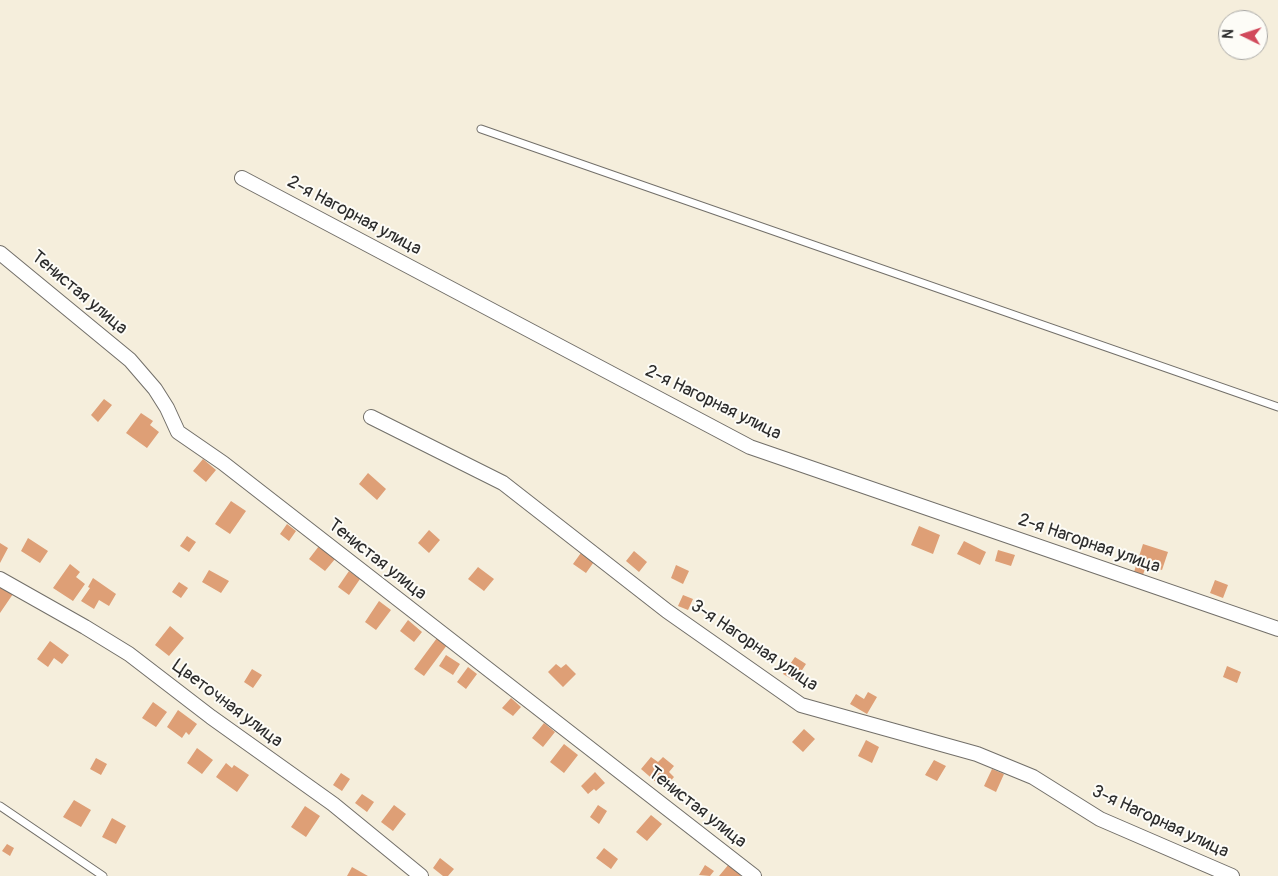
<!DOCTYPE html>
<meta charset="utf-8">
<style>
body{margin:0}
#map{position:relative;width:1278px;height:876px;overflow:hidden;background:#f5eedc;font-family:Pangolin,sans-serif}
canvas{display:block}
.north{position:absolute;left:1218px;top:10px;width:50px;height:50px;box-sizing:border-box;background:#fdfcf7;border:1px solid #a9a8a5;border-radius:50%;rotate:274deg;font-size:14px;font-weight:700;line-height:20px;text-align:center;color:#2b2b2b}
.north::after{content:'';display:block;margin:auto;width:18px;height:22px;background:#d1495b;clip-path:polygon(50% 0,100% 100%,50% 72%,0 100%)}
</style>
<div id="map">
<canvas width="1278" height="876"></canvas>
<div class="north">N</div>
</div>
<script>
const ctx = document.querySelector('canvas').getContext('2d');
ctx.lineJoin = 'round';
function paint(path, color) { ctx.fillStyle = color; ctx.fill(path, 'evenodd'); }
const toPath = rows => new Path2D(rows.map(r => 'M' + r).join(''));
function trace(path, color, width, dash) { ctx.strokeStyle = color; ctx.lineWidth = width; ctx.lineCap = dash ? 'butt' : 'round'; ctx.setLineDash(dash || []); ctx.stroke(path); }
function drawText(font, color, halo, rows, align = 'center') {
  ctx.font = font + ' Pangolin,sans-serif'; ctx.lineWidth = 4; ctx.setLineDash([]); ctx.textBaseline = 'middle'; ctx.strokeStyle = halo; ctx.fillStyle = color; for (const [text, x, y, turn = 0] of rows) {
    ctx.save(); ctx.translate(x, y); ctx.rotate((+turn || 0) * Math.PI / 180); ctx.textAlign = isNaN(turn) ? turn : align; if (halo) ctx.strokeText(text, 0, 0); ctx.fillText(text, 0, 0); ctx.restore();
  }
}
paint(toPath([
 [104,399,112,405,98,422,91,415],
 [141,413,153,421,150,425,159,432,147,448,126,433],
 [203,459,216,470,206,482,193,471],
 [368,473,386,489,377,500,359,484],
 [231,501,246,511,230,534,215,524],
 [287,524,296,531,289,541,280,534],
 [919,526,940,535,933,554,911,545],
 [429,530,440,540,429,553,418,543],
 [187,536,196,542,189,552,180,546],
 [28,538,48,551,40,563,21,551],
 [964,541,986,552,980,565,957,554],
 [0,543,8,548,0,563],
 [1143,544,1168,552,1162,570,1146,565,1143,575,1134,572],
 [319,546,335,559,325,571,309,559],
 [583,550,596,559,586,573,573,564],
 [998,550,1015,555,1011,566,995,561],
 [634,551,647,562,639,572,626,561],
 [70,564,80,572,76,577,85,584,73,601,53,588],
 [676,565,689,571,683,584,671,578],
 [478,567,494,579,484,591,468,579],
 [209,570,229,581,221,593,202,582],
 [349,571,360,579,349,595,338,587],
 [93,578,116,594,109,606,99,600,94,609,81,601,90,588,88,587],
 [1215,580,1228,585,1223,598,1210,593],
 [179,582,188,588,181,598,172,592],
 [0,584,13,594,0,613],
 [683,595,693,599,688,610,678,606],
 [379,601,391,610,376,630,365,622],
 [408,620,422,632,414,642,400,631],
 [170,626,184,638,169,656,155,645],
 [437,638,447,645,424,676,414,669],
 [50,641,69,655,62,664,54,658,48,667,37,659],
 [446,655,460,664,453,675,439,666],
 [795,657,806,664,795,681,783,674],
 [556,664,561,668,566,664,576,674,563,687,548,672],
 [1227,666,1241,672,1237,683,1223,677],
 [468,667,477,674,466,689,457,682],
 [252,669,262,675,253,688,244,682],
 [868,692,877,697,867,714,850,704,856,694,864,699],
 [511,698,521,707,513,716,502,708],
 [153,702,167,712,156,727,142,718],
 [178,710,197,724,189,735,186,732,182,738,167,727],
 [544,723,555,732,543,747,532,738],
 [804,729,815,739,803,752,792,742],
 [866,740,879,747,872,763,858,756],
 [564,744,578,755,564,773,550,762],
 [197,748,213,760,202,774,187,763],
 [651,757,658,762,663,757,674,766,669,772,674,777,664,789,641,769],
 [96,758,107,764,101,775,90,769],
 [934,760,946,766,937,781,925,775],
 [226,763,232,768,234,765,249,775,237,792,216,777],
 [992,769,1004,774,996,792,984,786],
 [595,772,605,783,596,791,594,789,588,794,581,786],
 [341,773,350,779,342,791,333,785],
 [362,794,374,802,367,812,355,803],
 [74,800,91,810,81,827,63,817],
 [394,805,406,814,393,831,381,822],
 [598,805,607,811,599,824,590,817],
 [305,806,320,816,306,837,291,827],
 [651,815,662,824,647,841,636,832],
 [112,818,126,826,116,844,102,837],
 [7,844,14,848,10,856,2,851],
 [604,848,618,859,611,869,596,858],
 [440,858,454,869,448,876,443,876,433,868],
 [729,864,741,875,740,876,719,876],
 [705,865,714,871,710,876,699,875],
 [352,867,368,876,347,876]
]), '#de9f76');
const lane = toPath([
 [481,129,1278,407],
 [0,806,103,876]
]);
const street = toPath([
 [242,178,750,447,1278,629],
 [0,253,130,360,155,389,167,408,178,432,223,463,754,876],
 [371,417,503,483,667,611,801,705,977,754,1033,777,1100,819,1232,876],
 [0,579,85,627,129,654,211,717,333,804,421,876]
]);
trace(lane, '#726f69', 9);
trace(street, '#726f69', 16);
trace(lane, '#fff', 7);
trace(street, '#fff', 14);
drawText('18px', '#2b2b2b', '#fdfcf7', [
 ["2-я Нагорная улица",354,216,28],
 ["Тенистая улица",79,293,40],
 ["2-я Нагорная улица",713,403,26],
 ["2-я Нагорная улица",1089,544,19],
 ["Тенистая улица",377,560,38],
 ["3-я Нагорная улица",754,646,34],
 ["Цветочная улица",227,704,37],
 ["Тенистая улица",697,808,38],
 ["3-я Нагорная улица",1160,822,25]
]);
</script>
